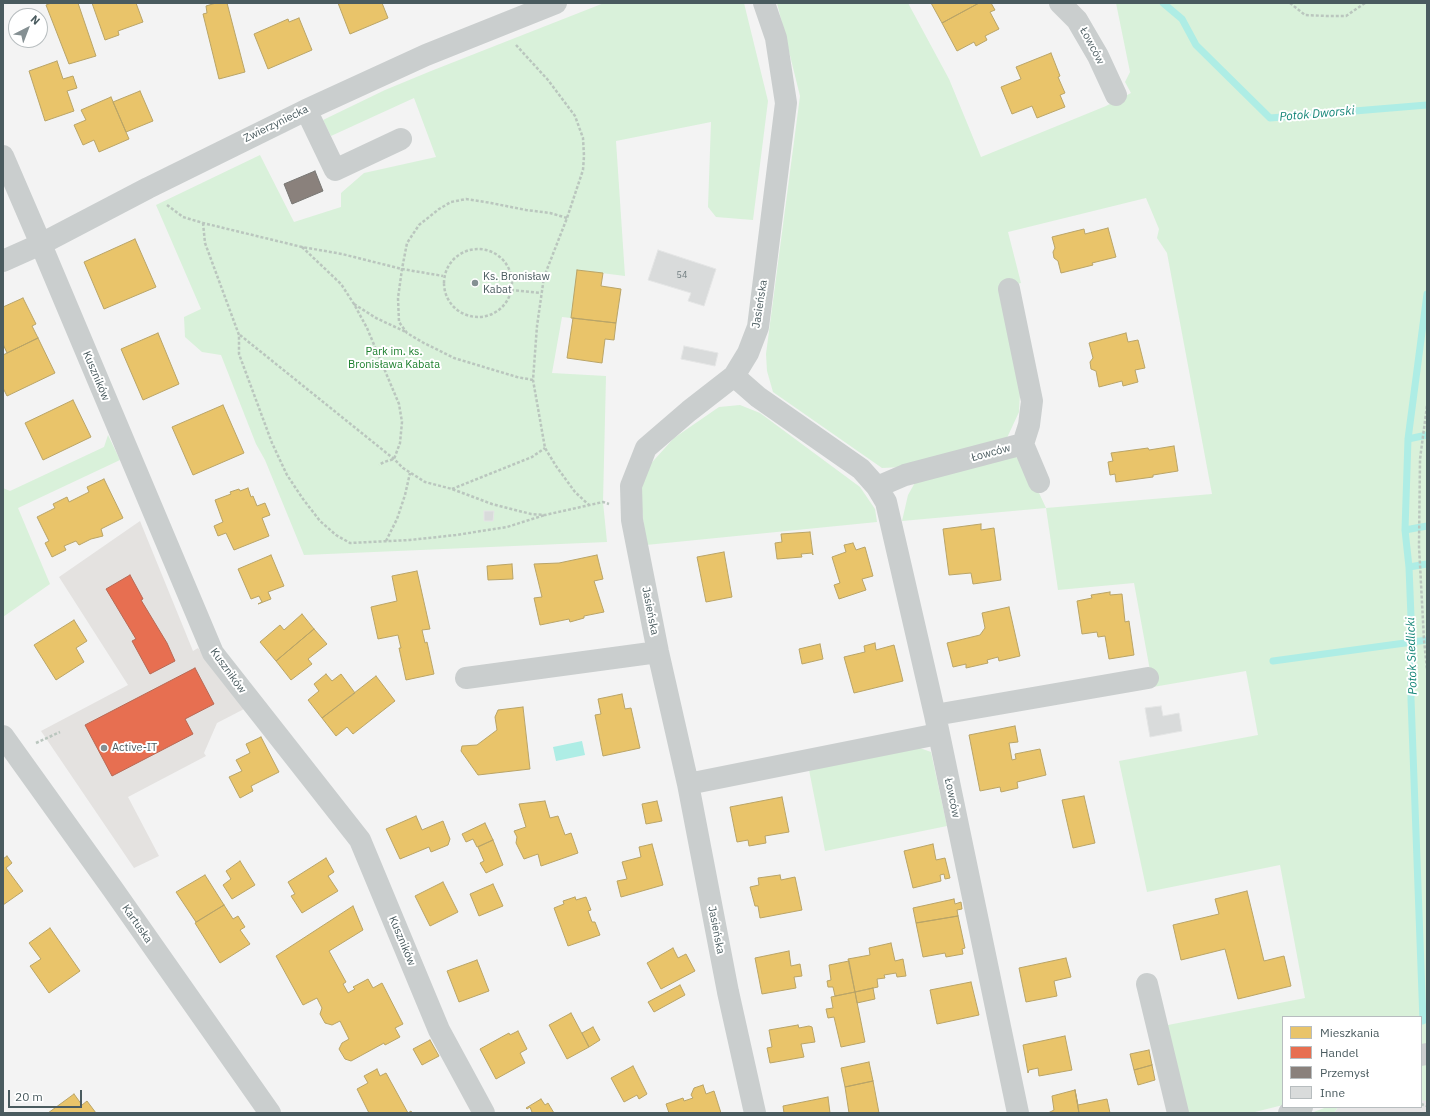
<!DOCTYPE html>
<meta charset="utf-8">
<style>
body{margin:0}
#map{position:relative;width:1430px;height:1116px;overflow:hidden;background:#f3f3f3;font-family:"IBM Plex Sans",sans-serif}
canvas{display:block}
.frame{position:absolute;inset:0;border:4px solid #4a5b5f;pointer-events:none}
.legend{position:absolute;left:1282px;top:1016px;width:140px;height:92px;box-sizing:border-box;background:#fff;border:1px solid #b7bdbf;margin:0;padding:5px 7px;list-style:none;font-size:12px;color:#4a5b5f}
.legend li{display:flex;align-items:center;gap:8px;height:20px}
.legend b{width:20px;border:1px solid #b7bdbf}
.north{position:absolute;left:8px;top:8px;width:40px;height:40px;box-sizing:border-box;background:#fff;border:1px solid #b7bdbf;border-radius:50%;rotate:42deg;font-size:11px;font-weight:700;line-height:16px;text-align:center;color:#4a5b5f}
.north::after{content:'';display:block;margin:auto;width:14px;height:18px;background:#859093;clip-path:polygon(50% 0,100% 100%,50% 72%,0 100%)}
.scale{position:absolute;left:8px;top:1090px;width:74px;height:18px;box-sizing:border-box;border:2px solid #4a5b5f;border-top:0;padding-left:5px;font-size:12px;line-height:14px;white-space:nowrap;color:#4a5b5f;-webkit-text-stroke:3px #fff;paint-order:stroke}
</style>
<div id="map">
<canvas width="1430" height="1116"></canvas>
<div class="frame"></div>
<ul class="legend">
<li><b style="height:11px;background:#e9c46a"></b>Mieszkania</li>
<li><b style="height:11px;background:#e76f51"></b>Handel</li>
<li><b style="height:11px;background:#8a817c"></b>Przemysł</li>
<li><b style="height:11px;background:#d9dbdb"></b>Inne</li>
</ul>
<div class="north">N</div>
<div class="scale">20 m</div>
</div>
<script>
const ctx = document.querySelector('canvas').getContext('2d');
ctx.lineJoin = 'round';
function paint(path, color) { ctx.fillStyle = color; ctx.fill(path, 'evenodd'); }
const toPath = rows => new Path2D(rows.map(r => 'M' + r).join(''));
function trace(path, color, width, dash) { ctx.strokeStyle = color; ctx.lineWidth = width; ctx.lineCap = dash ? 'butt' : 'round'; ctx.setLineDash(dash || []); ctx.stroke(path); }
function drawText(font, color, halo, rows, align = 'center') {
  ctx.font = font + ' "IBM Plex Sans",sans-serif'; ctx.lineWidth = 4; ctx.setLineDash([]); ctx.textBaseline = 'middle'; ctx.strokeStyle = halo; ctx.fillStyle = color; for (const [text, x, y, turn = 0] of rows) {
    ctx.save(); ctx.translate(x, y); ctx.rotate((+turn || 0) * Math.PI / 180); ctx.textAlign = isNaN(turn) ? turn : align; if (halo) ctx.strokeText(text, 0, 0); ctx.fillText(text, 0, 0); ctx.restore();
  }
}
paint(toPath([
 [140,521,193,651,198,648,246,708,217,723,204,753,206,756,128,797,159,856,134,868,41,731,128,685,59,577]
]), '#e4e2e0');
paint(toPath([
 [1427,1063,1427,1113,1334,1113,1338,1107,1421,1107,1421,1065]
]), '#e5e4e5');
paint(toPath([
 [604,3,744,3,768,101,753,220,716,217,708,207,711,122,616,141,625,276,578,270,571,318,562,317,552,373,606,376,603,502,607,542,304,555,265,460,256,444,221,355,202,352,185,337,184,317,201,309,156,205,260,155,294,222,341,207,341,193,364,173,436,157,414,98,331,136,323,120,385,90,431,71],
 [777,3,908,3,949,79,981,157,1106,106,1131,93,1125,82,1130,72,1116,3,1427,3,1427,1046,1421,1048,1421,1017,1283,1017,1283,1105,1251,1113,1187,1113,1163,1026,1305,998,1280,865,1147,892,1119,761,1258,735,1246,671,1153,687,1134,583,1058,590,1046,508,902,521,908,495,917,479,1014,455,1027,467,1046,508,1212,494,1167,253,1157,238,1159,229,1146,198,1008,232,1021,283,1002,288,1020,393,1019,412,1006,440,903,467,882,468,773,392,767,371,766,354,800,96],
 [740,405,760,413,860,487,875,509,877,522,646,545,640,494,645,470,674,438,719,407],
 [108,435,120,460,18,508,50,584,3,617,3,488,10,491,104,447],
 [917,747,931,752,947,826,825,851,809,770],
 [1427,1063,1427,1101,1421,1100,1421,1065],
 [1327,1107,1338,1107,1334,1113,1311,1113]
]), '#d9f1da');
paint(toPath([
 [582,741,585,755,556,761,553,747]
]), '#aeede5');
const homes = toPath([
 [51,3,78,3,96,56,69,64,46,5,51,3],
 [92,3,136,3,143,22,118,31,119,35,105,40,92,3],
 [216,3,227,3,245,72,219,79,203,14,207,13,206,6,216,3],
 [338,3,382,3,388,18,350,34,338,3],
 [931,3,979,3,942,23,931,3],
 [979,3,991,3,995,10,990,12,999,29,985,36,987,40,976,46,974,42,957,51,942,23,979,3],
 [299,18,312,50,268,69,254,34,288,19,289,22,299,18],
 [1051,53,1060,76,1058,77,1065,93,1060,95,1065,107,1037,118,1032,106,1012,114,1001,87,1021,79,1016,67,1051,53],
 [57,61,63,79,73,76,77,88,67,91,74,111,45,121,29,71,57,61],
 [140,91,153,121,126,132,113,102,140,91],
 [111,97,129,139,99,152,94,140,83,145,74,125,86,120,81,110,111,97],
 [1108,228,1116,257,1092,263,1093,265,1061,273,1058,261,1054,258,1053,252,1055,248,1052,237,1084,229,1085,234,1108,228],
 [135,239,156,287,104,309,84,262,135,239],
 [577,270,603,273,601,286,621,289,616,323,571,318,577,270],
 [23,298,36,324,32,326,38,338,7,353,3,344,3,307,23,298],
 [573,318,616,323,614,340,605,339,602,363,567,358,573,318],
 [158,333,179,384,143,400,121,349,158,333],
 [1126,333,1128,342,1138,340,1145,368,1135,370,1138,382,1123,386,1122,381,1099,387,1096,371,1091,369,1090,362,1093,358,1089,343,1126,333],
 [38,338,55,373,7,396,3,388,3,355,38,338],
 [73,400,91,437,43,460,25,423,73,400],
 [223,405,244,453,193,475,172,427,223,405],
 [1174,446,1178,471,1153,475,1153,477,1116,482,1115,474,1110,475,1108,462,1113,461,1111,453,1148,448,1149,450,1174,446],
 [104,479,123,518,101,529,103,536,91,539,79,545,76,541,64,546,66,550,52,557,45,543,49,541,37,517,55,508,53,504,67,497,69,502,89,492,87,487,104,479],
 [248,488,251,497,253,496,257,506,265,503,270,515,262,518,269,536,234,550,226,533,218,536,214,526,223,522,215,500,231,494,230,492,239,489,240,491,248,488],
 [981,524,981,530,994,528,1001,580,973,584,971,573,949,575,943,529,981,524],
 [810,532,813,555,812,553,801,554,802,557,777,559,775,543,782,542,781,534,810,532],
 [853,543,856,550,865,547,873,576,862,579,866,590,839,599,834,585,840,583,832,557,846,552,844,545,853,543],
 [724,552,732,597,706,602,697,557,724,552],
 [271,555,284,586,268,592,271,599,258,604,262,602,259,596,251,599,238,569,271,555],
 [597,555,603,579,594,581,604,612,584,616,584,618,570,622,569,619,540,625,534,598,542,597,534,564,559,563,597,555],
 [512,564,513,579,488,580,487,566,512,564],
 [417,571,430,629,422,630,425,643,427,642,434,674,406,680,399,648,401,648,398,635,378,639,371,607,397,601,392,576,417,571],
 [1110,592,1110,595,1122,594,1125,622,1129,621,1134,655,1109,659,1105,636,1098,637,1097,632,1082,634,1077,601,1092,598,1091,595,1110,592],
 [1009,607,1020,656,999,661,998,657,987,660,988,663,966,668,966,664,953,667,947,643,980,635,985,628,982,613,1009,607],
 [302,614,314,629,276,661,260,642,280,625,284,630,302,614],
 [74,620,87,641,76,648,84,662,56,680,34,645,74,620],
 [314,629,327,644,308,659,312,664,291,680,276,661,314,629],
 [875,643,876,650,894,645,903,681,854,693,844,657,865,652,864,646,875,643],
 [820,644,823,659,802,664,799,649,820,644],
 [326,674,332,681,341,674,355,693,322,718,308,700,319,691,314,684,326,674],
 [376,676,395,701,353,734,347,727,336,736,322,718,376,676],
 [622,694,625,709,631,708,640,748,603,756,595,715,601,714,598,699,622,694],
 [523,707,530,769,478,775,461,751,462,746,477,745,497,730,495,717,498,710,523,707],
 [1015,726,1018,742,1009,743,1012,760,1016,759,1015,754,1040,749,1046,775,1017,782,1018,788,1001,792,1000,787,980,791,969,735,1015,726],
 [261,737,279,772,251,786,253,791,240,798,229,777,242,771,236,760,250,753,246,744,261,737],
 [1084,796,1095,843,1073,848,1062,800,1084,796],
 [782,797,789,832,765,836,766,843,749,846,748,840,737,842,730,807,782,797],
 [545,801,550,818,558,816,565,835,571,833,578,853,541,866,538,854,524,859,516,843,517,837,514,831,526,827,519,804,545,801],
 [657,801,662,821,646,824,642,804,657,801],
 [416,816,422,830,443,821,450,839,448,845,431,852,429,847,400,859,386,829,416,816],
 [485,823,493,840,477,847,473,839,466,842,462,834,485,823],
 [493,840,503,865,486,873,480,863,484,861,478,847,493,840],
 [652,844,663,885,621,897,617,881,627,879,622,862,641,857,639,847,652,844],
 [933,844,936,860,945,858,950,878,945,879,944,874,940,875,941,881,913,888,904,851,933,844],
 [7,856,12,863,6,868,23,891,3,905,3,859,7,856],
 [326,858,334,872,328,876,338,891,302,913,291,896,295,894,288,882,326,858],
 [240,861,255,885,232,899,223,885,231,879,226,871,240,861],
 [205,875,224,905,196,922,176,892,205,875],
 [780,875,781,880,795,877,802,910,760,918,758,906,755,906,750,887,759,885,758,878,780,875],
 [443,882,458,912,430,926,415,896,443,882],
 [493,884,503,906,479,916,470,894,493,884],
 [1247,891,1264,961,1284,956,1291,986,1238,999,1225,949,1181,960,1173,925,1219,914,1215,899,1247,891],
 [575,897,576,900,586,897,591,910,588,911,592,922,595,922,600,935,568,946,554,908,564,904,563,901,575,897],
 [954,899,955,904,961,902,962,909,957,910,958,916,916,923,913,908,954,899],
 [224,905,233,919,238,916,245,927,240,930,250,944,220,963,195,923,224,905],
 [353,906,363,930,329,951,346,982,343,984,348,993,355,989,353,987,368,979,373,988,382,983,403,1024,395,1028,400,1037,385,1045,384,1043,351,1061,345,1059,339,1049,342,1043,349,1039,340,1021,332,1025,325,1023,320,1014,322,1008,317,998,303,1005,276,956,353,906],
 [958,916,965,948,962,949,963,954,946,957,945,953,923,957,916,923,958,916],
 [50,928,80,971,49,993,30,966,41,959,29,943,50,928],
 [891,943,895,961,903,959,906,976,897,977,896,973,884,975,885,978,877,979,878,987,855,992,848,959,870,955,869,948,891,943],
 [673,948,678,958,686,954,695,971,661,989,647,963,673,948],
 [789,951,791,966,800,964,802,976,794,977,796,988,762,994,755,958,789,951],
 [1066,958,1071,977,1054,981,1057,996,1026,1002,1019,968,1066,958],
 [477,960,489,991,459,1002,447,971,477,960],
 [849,961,855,992,835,996,833,987,828,987,827,981,831,980,829,965,849,961],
 [971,982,979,1015,937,1024,930,990,971,982],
 [680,985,685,995,654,1012,648,1002,680,985],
 [873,988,875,999,857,1003,855,992,873,988],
 [855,992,865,1042,841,1047,834,1017,828,1018,826,1009,833,1008,831,997,855,992],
 [571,1013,589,1047,567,1059,549,1025,571,1013],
 [798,1025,799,1028,809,1026,812,1027,815,1042,801,1044,804,1057,770,1063,767,1048,772,1047,769,1030,798,1025],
 [593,1027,600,1040,589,1047,582,1033,593,1027],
 [518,1031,527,1049,520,1053,525,1063,496,1079,480,1049,509,1033,510,1035,518,1031],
 [1065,1036,1072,1070,1039,1076,1038,1068,1029,1070,1028,1073,1023,1045,1065,1036],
 [430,1040,439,1056,422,1065,413,1049,430,1040],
 [1149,1050,1152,1065,1134,1070,1130,1054,1149,1050],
 [869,1062,873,1081,845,1087,841,1068,869,1062],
 [1152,1065,1155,1080,1138,1085,1134,1070,1152,1065],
 [633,1066,647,1094,639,1099,637,1095,624,1102,611,1078,633,1066],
 [377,1069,380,1076,386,1073,408,1113,411,1111,412,1113,369,1113,357,1089,368,1083,364,1076,377,1069],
 [873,1081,879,1113,849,1113,845,1087,873,1081],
 [703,1085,706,1094,714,1091,721,1113,669,1113,666,1104,683,1098,684,1101,693,1098,691,1095,694,1088,703,1085],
 [1075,1090,1079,1113,1048,1113,1054,1110,1052,1096,1075,1090],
 [1075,1090,1078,1105,1107,1099,1110,1113,1079,1113,1075,1090],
 [74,1094,82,1105,87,1101,96,1113,48,1113,74,1094],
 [828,1097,830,1113,784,1113,783,1106,828,1097],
 [541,1099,545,1105,548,1103,554,1113,530,1113,532,1112,530,1107,527,1109,526,1108,541,1099]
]);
paint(homes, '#e9c46a');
trace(homes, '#b9a467', 1);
const shops = toPath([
 [130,575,142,597,143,599,141,600,167,643,175,661,150,674,132,641,136,639,106,589,130,575],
 [195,668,214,704,185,719,193,734,112,776,85,725,195,668]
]);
paint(shops, '#e76f51');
trace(shops, '#b86955', 1);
const industry = toPath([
 [315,171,323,191,292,204,284,184,315,171]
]);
paint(industry, '#8a817c');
trace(industry, '#777673', 1);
trace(toPath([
 [1163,3,1182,19,1196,45,1270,118,1427,105],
 [1408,439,1427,435],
 [1405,530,1427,526],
 [1409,567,1427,564],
 [1273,661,1427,640],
 [1423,1021,1411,699,1412,642,1409,567,1405,530,1408,439,1427,294]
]), '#aeede5', 7);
const building = toPath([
 [658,250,716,269,704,306,688,301,691,293,648,280,658,250],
 [684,346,718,353,715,366,681,359,684,346],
 [484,511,494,511,493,521,484,521,484,511],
 [1161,706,1163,716,1179,713,1182,731,1150,737,1145,708,1161,706]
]);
paint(building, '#d9dbdb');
trace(building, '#e4e5e5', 1);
trace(toPath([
 [1290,3,1305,15,1327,16,1346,16,1365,3],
 [516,45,548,80,575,116,583,138,584,156,583,170,567,218,544,277,537,326,533,380,545,448,556,466,575,492,589,505],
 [167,205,183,217,203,223,302,247,342,254,402,269,443,276],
 [203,223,205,243,239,335,239,354,272,443,287,475,303,499,320,521,336,535,350,543,410,540,456,535,507,527,545,515],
 [302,247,341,284,354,304,367,328,399,404,402,422,400,443,394,459,384,462,379,465],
 '444 283a34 34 0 1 1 68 0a34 34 0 1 1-68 0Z',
 [511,290,541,293],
 [354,304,376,318,406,332],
 [240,335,394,459,403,468,425,482,452,489,492,504,531,514,545,515,603,502,609,504],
 [533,380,517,377,454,358,422,342,407,333,399,322,398,298,402,269,407,243,419,225,439,209,451,202,466,199,491,203,526,210,550,213,567,218],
 [1427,406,1420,459,1419,546,1424,640,1427,669],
 [452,489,532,457,545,448],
 [386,541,397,519,405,495,410,473],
 [36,743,60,732],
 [1421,1104,1427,1106]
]), '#bac6be', 2.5, [3, 2]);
trace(toPath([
 [1060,3,1077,20,1098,56,1116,95],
 [311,120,335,170,401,139],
 [3,156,37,235,213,653,360,840,439,1030,484,1113],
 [3,261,41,244,148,188,306,110,426,55,556,3],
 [734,376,758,397,861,469,877,487,886,502,935,715,1018,1113],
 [1023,444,1039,482],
 [877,487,905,475,1023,444,1029,425,1032,401,1009,289],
 [466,678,658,652],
 [935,715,1148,678],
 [3,736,112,888,270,1113],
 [688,784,938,734],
 [1147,984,1178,1113],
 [1421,1055,1427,1054],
 [755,1113,728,992,688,784,658,652,632,520,631,486,646,448,689,411,734,376,748,353,758,327,786,103,776,38,764,3],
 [1289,1113,1302,1107]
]), '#cacece', 22);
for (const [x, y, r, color] of [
 [475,283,4,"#859093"],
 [104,748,4,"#859093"]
]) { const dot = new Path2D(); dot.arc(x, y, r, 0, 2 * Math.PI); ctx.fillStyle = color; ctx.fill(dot); trace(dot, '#fff', 1.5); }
drawText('9px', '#6f7c7f', null, [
 ["54",682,275]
]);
drawText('11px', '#4a5b5f', '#fff', [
 ["Łowców",1092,46,62],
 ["Zwierzyniecka",276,124,-26],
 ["Jasieńska",760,304,-81],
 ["Kuszników",96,376,67],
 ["Łowców",991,453,-15],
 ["Jasieńska",650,611,79],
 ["Kuszników",228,671,54],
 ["Łowców",952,798,78],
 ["Kartuska",137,924,55],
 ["Jasieńska",716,930,79],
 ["Kuszników",402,941,67]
]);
drawText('11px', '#4a5b5f', '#fff', [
 ["Ks. Bronisław",483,277],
 ["Kabat",483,290],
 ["Active-IT",112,748]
], 'left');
drawText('11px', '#1b7f2c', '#fff', [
 ["Park im. ks.",394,352],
 ["Bronisława Kabata",394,365]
]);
drawText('italic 12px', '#118476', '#fff', [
 ["Potok Dworski",1317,114,-5],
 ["Potok Siedlicki",1412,656,-92]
]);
</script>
